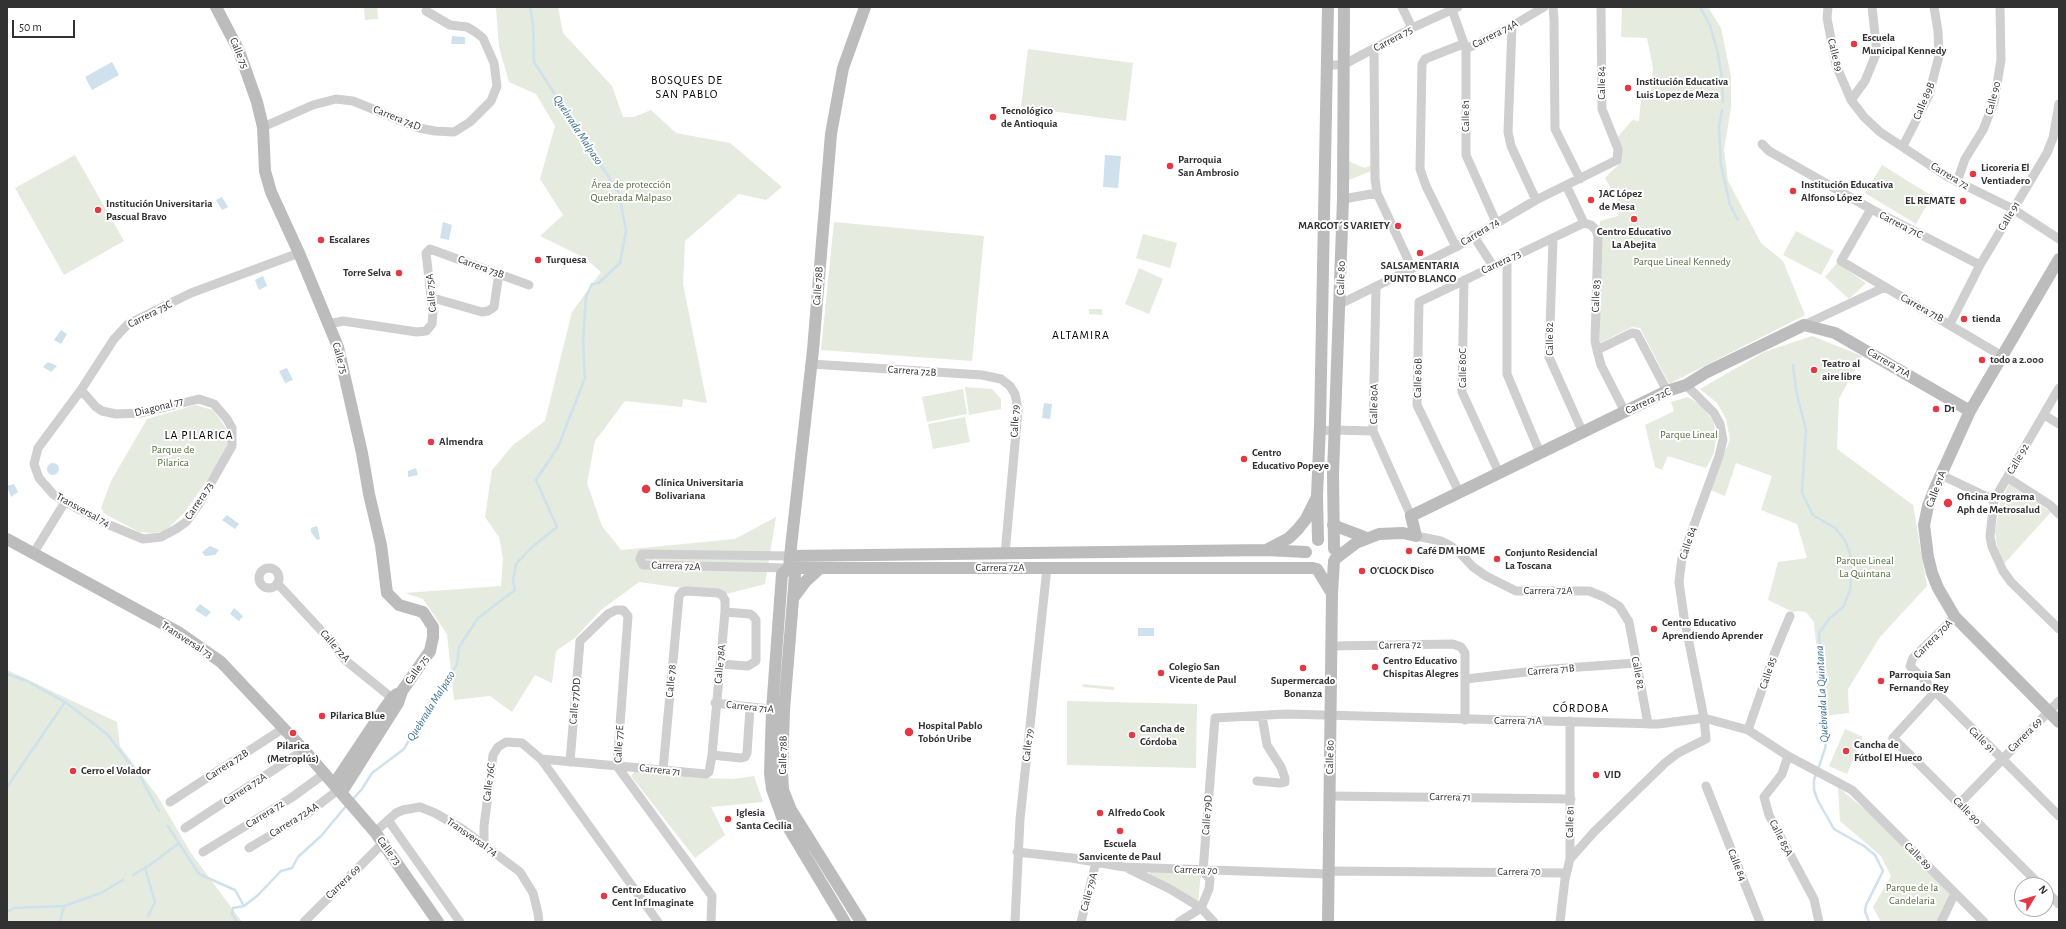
<!DOCTYPE html>
<meta charset="utf-8">
<style>
body{margin:0}
#map{position:relative;width:2066px;height:929px;overflow:hidden;background:#fff;font-family:"Alegreya Sans",sans-serif}
canvas{display:block}
.frame{position:absolute;inset:0;border:8px solid #323232;pointer-events:none}
.north{position:absolute;left:2014px;top:877px;width:40px;height:40px;box-sizing:border-box;background:#fff;border:1px solid #adadad;border-radius:50%;rotate:52deg;font-size:11px;font-weight:700;line-height:16px;text-align:center;color:#323232}
.north::after{content:'';display:block;margin:auto;width:14px;height:18px;background:#e43945;clip-path:polygon(50% 0,100% 100%,50% 72%,0 100%)}
.scale{position:absolute;left:12px;top:20px;width:63px;height:18px;box-sizing:border-box;border:2px solid #323232;border-top:0;padding-left:5px;font-size:12px;line-height:14px;white-space:nowrap;color:#323232;-webkit-text-stroke:3px #fff;paint-order:stroke}
</style>
<div id="map">
<canvas width="2066" height="929"></canvas>
<div class="frame"></div>
<div class="north">N</div>
<div class="scale">50 m</div>
</div>
<script>
const ctx = document.querySelector('canvas').getContext('2d');
ctx.lineJoin = 'round';
function paint(path, color) { ctx.fillStyle = color; ctx.fill(path, 'evenodd'); }
const toPath = rows => new Path2D(rows.map(r => 'M' + r).join(''));
function trace(path, color, width, dash) { ctx.strokeStyle = color; ctx.lineWidth = width; ctx.lineCap = dash ? 'butt' : 'round'; ctx.setLineDash(dash || []); ctx.stroke(path); }
function drawText(font, color, halo, rows, align = 'center') {
  ctx.font = font + ' "Alegreya Sans",sans-serif'; ctx.lineWidth = 4; ctx.setLineDash([]); ctx.textBaseline = 'middle'; ctx.strokeStyle = halo; ctx.fillStyle = color; for (const [text, x, y, turn = 0] of rows) {
    ctx.save(); ctx.translate(x, y); ctx.rotate((+turn || 0) * Math.PI / 180); ctx.textAlign = isNaN(turn) ? turn : align; if (halo) ctx.strokeText(text, 0, 0); ctx.fillText(text, 0, 0); ctx.restore();
  }
}
paint(toPath([
 [364,7,377,7,378,19,365,20],
 [496,7,558,7,563,33,612,86,623,117,634,117,651,110,676,133,730,143,782,187,766,200,739,194,685,241,683,284,707,403,683,399,682,407,625,401,595,441,587,483,602,526,621,550,735,539,776,517,765,584,726,594,639,582,601,610,575,638,556,651,552,683,535,675,512,712,490,696,454,700,447,634,423,599,405,593,501,586,503,558,499,537,485,517,492,470,513,445,545,421,572,312,601,272,585,258,540,236,563,215,540,179,555,126,536,94,509,82,499,47],
 [1622,7,1708,7,1721,28,1731,76,1731,108,1724,150,1728,181,1761,243,1783,261,1805,315,1669,384,1640,328,1632,327,1600,343,1600,221,1618,216,1620,205,1605,178,1618,165,1622,157,1617,138,1632,120,1639,121,1641,99,1651,91,1653,68,1647,38,1621,37],
 [1028,49,1133,63,1126,121,1021,107],
 [75,155,124,241,64,275,15,188],
 [1348,161,1365,168,1371,165,1371,171,1349,180],
 [1882,165,1932,196,1916,224,1865,193],
 [834,222,984,236,972,361,821,350],
 [1796,231,1834,251,1821,275,1783,255],
 [1143,234,1177,243,1170,268,1136,258],
 [1837,263,1866,283,1849,299,1825,277],
 [1139,268,1163,279,1149,314,1125,304],
 [1089,309,1102,309,1102,315,1089,314],
 [1812,336,1862,356,1839,399,1837,449,1913,505,1927,586,1880,637,1848,689,1849,713,1823,716,1814,622,1806,612,1799,611,1793,612,1768,600,1778,562,1807,558,1797,524,1761,510,1772,476,1736,463,1725,496,1708,489,1730,440,1726,419,1717,403,1700,389,1764,352],
 [965,387,992,389,1001,399,1001,409,969,415],
 [963,389,967,414,927,422,922,397],
 [1688,397,1701,405,1714,422,1716,437,1714,453,1706,468,1668,456,1662,470,1655,467,1645,425,1674,411,1671,402],
 [195,405,213,410,226,428,228,441,225,454,185,512,165,531,153,533,139,532,105,514,101,508,111,481,147,419],
 [965,417,970,442,933,449,928,424],
 [2009,484,2051,512,2003,565,1998,552,1995,532,2000,503],
 [7,670,117,722,120,746,158,797,191,853,242,922,7,922],
 [1082,684,1114,687,1114,690,1083,687],
 [1067,701,1197,704,1196,768,1067,765],
 [1845,729,1863,737,1847,774,1829,766],
 [635,771,705,778,733,779,754,776,763,802,711,807,725,835,695,858,631,776],
 [1838,787,1867,811,1950,893,1936,922,1881,922,1873,907,1891,876,1881,856,1840,821],
 [1150,870,1201,873,1198,903,1149,876]
]), '#e5ebde');
paint(toPath([
 [452,36,465,37,465,44,451,44],
 [112,62,119,75,92,90,85,77],
 [1105,155,1121,156,1118,188,1103,187],
 [222,197,228,207,222,210,216,200],
 [443,222,452,225,449,240,440,238],
 [263,276,267,286,259,290,255,280],
 [61,330,67,334,61,344,54,340],
 [48,362,57,366,51,372,43,367],
 [287,368,293,380,285,383,279,371],
 [1044,403,1052,404,1050,419,1042,418],
 '47 469a6 6 0 1 1 12 0a6 6 0 1 1-12 0Z',
 [416,468,418,475,408,477,408,471],
 [14,484,18,492,11,497,7,486],
 [227,515,239,524,235,529,222,520],
 [317,526,320,539,317,540,311,532,311,528],
 [210,546,219,550,215,555,205,556,202,552],
 [200,604,211,612,206,617,195,610],
 [234,608,243,616,239,621,230,614],
 [1138,628,1154,628,1154,636,1138,636]
]), '#cee1ed');
trace(toPath([
 [1700,7,1710,25,1718,54,1722,79,1723,102],
 [1722,110,1719,126,1721,165,1730,205,1738,220],
 [1793,365,1796,390,1806,430,1802,493,1813,515,1835,528,1845,540,1850,554,1852,569,1850,590,1844,606,1829,619,1819,633,1827,734,1825,749,1818,769],
 [7,674,25,680,65,702,107,734,141,778,159,811],
 [1816,774,1814,780,1814,790,1818,801,1834,829,1864,846,1875,855,1883,871,1866,905,1865,911,1869,922],
 [7,787,65,702],
 [352,800,362,789,372,773,404,749,430,702,447,682,457,664,459,647,478,618,515,590,513,581,516,564,532,547,557,527,536,480,558,447,585,378,583,342,586,297,592,284,599,283,620,263,626,231,619,193,534,62,533,24,530,7],
 [168,826,199,874,235,890,244,906],
 [145,868,155,902,148,916],
 [133,875,150,865,179,843],
 [7,912,14,908,64,906,101,893,123,880],
 [60,922,64,906],
 [237,922,232,914,233,908,244,906,257,896,281,871,292,868,298,857,321,836,347,805]
]), '#cee1ed', 2.5);
trace(toPath([
 [1402,7,1412,28],
 [1451,7,1466,49,1466,155,1496,222],
 [1553,7,1554,19,1555,129,1580,179],
 [1828,7,1827,18,1836,65,1851,100,1864,117,1880,132,1948,177,2013,209,2059,239],
 [1512,26,1508,132,1511,146,1536,200],
 [1374,49,1375,179,1377,193,1412,268],
 [1466,49,1512,26,1544,7],
 [1327,65,1343,65,1412,28,1458,7],
 [1851,100,1865,81,1876,54,1876,43,1872,7],
 [263,127,313,105,336,99,353,101,419,128,435,131,454,132,470,122,491,101,497,86,494,63,483,38,474,31,467,27,450,25,426,11],
 [1762,144,1769,151,1871,209,1980,265],
 [1903,146,1929,95,1934,75,1939,56,1938,31,1934,7],
 [1957,182,1965,159,1983,130,1994,102,2001,60,2000,7],
 [1566,185,1584,223],
 [1343,199,1377,193],
 [1871,209,1841,261,2002,356],
 [1584,223,1591,225,1596,230,1598,236,1595,341,1597,350,1601,365,1625,412],
 [1473,235,1493,266],
 [1553,239,1549,357,1583,433],
 [1456,247,1426,186,1420,169,1422,64,1425,59,1463,44],
 [1507,260,1507,374,1540,453],
 [1464,280,1462,392,1499,473],
 [1376,288,1373,431,1411,516],
 [433,298,482,312,488,311,494,307,499,273],
 [1340,304,1456,247,1536,200,1617,160,1618,149,1602,109,1601,7],
 [329,324,343,321,417,332,426,331,432,324,433,313,426,253,430,249,529,285],
 [1950,324,1980,265,2047,153,2053,138,2059,104],
 [1804,325,1885,287],
 [1597,350,1632,333,1637,334,1667,391],
 [811,364,982,375,1001,379,1010,386,1015,394,1018,410,1005,554],
 [2059,388,1994,500,1990,536,1992,547,2003,571,2011,582,2059,629],
 [81,390,96,407,102,411,116,414,141,413,199,399,214,404,227,419,232,428,232,446,199,504,186,522,176,529,161,537,143,539,107,524,65,502,53,494,39,478,34,464,38,448,81,390,114,339,128,324,191,293,299,253],
 [2044,415,2059,424],
 [1320,431,1333,430,1373,431],
 [1941,475,1994,500],
 [2008,478,2050,505,2059,514],
 [1459,492,1417,405,1419,302,1584,223],
 [1416,536,1441,541,1449,545,1459,552,1473,567,1486,576,1516,591,1589,591,1604,597,1619,606,1629,622,1648,724],
 [33,554,65,502],
 '259 578a10 10 0 1 1 20 0a10 10 0 1 1-20 0Z',
 [789,568,643,565,640,559,642,554,790,556],
 [277,583,330,640,345,660,397,702],
 [1955,617,1913,658,1910,666,2059,816],
 [1332,646,1453,644,1461,647,1465,653,1465,720],
 [720,664,748,666,756,661,756,620,753,616,750,614,725,612],
 [1466,679,1552,669,1636,663],
 [1935,692,1893,738,2040,885],
 [715,703,778,710],
 [1748,730,1775,652,1790,616],
 [712,755,741,758,745,757,747,753,750,708],
 [1788,756,1782,774,1764,797,1769,815,1814,899,1819,922],
 [541,759,706,774,709,772,712,755,725,612,725,600,722,595,718,593,687,591,682,592,679,596,663,770],
 [570,762,580,641,608,614,616,610,623,610,628,616,617,766,712,896,711,922],
 [1257,781,1280,783,1285,782,1285,778,1281,767,1267,745,1262,716],
 [1706,786,1760,922],
 [1330,796,1571,799],
 [170,802,284,728],
 [1959,804,2059,701],
 [388,820,460,922],
 [185,828,304,750],
 [375,832,396,813,403,810,420,807,435,813,464,830,520,872,533,893,538,913,539,922],
 [484,845,484,826,493,755,498,747,506,742,522,743,541,759,658,922],
 [249,848,308,813,338,790],
 [203,852,291,798,324,774],
 [1017,852,1072,858,1124,867,1328,874],
 [1570,859,1594,832,1665,763,1678,753,1706,739,1704,718,1684,617,1679,582,1682,558,1719,456,1723,440,1720,424,1714,413,1686,385],
 [1129,869,1170,889,1201,908,1214,922],
 [1329,871,1566,873],
 [2046,891,2059,904],
 [304,922,383,843],
 [1015,922,1020,819,1047,568],
 [1081,922,1096,862],
 [1179,922,1201,908,1209,889,1210,879,1203,871,1215,718,1286,714,1658,724,1704,718,1748,730,1788,756,1852,790,1984,922],
 [1560,922,1565,879,1570,859,1570,721],
 [1941,922,1955,893]
]), '#cfcfcf', 9);
trace(toPath([
 [216,7,239,51,257,102,263,127,265,171,271,192,299,253,338,347,362,453,369,494,381,545,387,593,399,605,423,612,433,627,433,637,430,651,402,691,398,703,341,793],
 [2059,259,1970,411,1935,488,1928,506,1924,525,1928,557,1932,573,1938,588,1955,617,2059,722],
 [1333,525,1367,538],
 [7,539,178,632,221,662,304,750,375,832,438,922],
 [1318,540,1317,496,1320,425,1328,7],
 [1268,549,1289,538,1298,529,1306,519,1316,499],
 [1334,549,1333,474,1343,199,1344,7],
 [790,556,1266,550,1306,552],
 [1335,559,1356,543,1379,534,1403,533,1416,536,1411,516,1667,391,1686,385,1707,372,1804,325,1835,333,1970,411],
 [789,568,1313,568],
 [789,568,782,574,772,710,770,773,772,789,782,817,845,922],
 [1317,569,1331,592],
 [794,597,806,581,819,569],
 [334,784,382,712,392,698,397,694],
 [861,922,791,810,783,790,782,772,784,710,795,575,789,568,791,547,813,350,831,134,843,68,865,7],
 [1328,922,1332,593,1334,561]
]), '#bcbcbc', 12);
for (const [x, y, r, color] of [
 [1854,44,4,"#e43945"],
 [1628,88,4,"#e43945"],
 [993,117,4,"#e43945"],
 [1170,166,4,"#e43945"],
 [1973,174,4,"#e43945"],
 [1793,191,4,"#e43945"],
 [1591,200,4,"#e43945"],
 [1963,201,4,"#e43945"],
 [98,210,4,"#e43945"],
 [1634,219,4,"#e43945"],
 [1398,226,4,"#e43945"],
 [321,240,4,"#e43945"],
 [1420,253,4,"#e43945"],
 [538,260,4,"#e43945"],
 [399,273,4,"#e43945"],
 [1964,319,4,"#e43945"],
 [1982,360,4,"#e43945"],
 [1814,370,4,"#e43945"],
 [1936,409,4,"#e43945"],
 [431,442,4,"#e43945"],
 [1244,459,4,"#e43945"],
 [646,489,5,"#e43945"],
 [1948,503,5,"#e43945"],
 [1409,551,4,"#e43945"],
 [1497,559,4,"#e43945"],
 [1362,571,4,"#e43945"],
 [1654,629,4,"#e43945"],
 [1375,667,4,"#e43945"],
 [1303,668,4,"#e43945"],
 [1161,673,4,"#e43945"],
 [1881,681,4,"#e43945"],
 [322,716,4,"#e43945"],
 [909,732,5,"#e43945"],
 [293,733,4,"#e43945"],
 [1132,735,4,"#e43945"],
 [1846,751,4,"#e43945"],
 [73,771,4,"#e43945"],
 [1596,775,4,"#e43945"],
 [1100,813,4,"#e43945"],
 [728,819,4,"#e43945"],
 [1120,831,4,"#e43945"],
 [604,896,4,"#e43945"]
]) { const dot = new Path2D(); dot.arc(x, y, r, 0, 2 * Math.PI); ctx.fillStyle = color; ctx.fill(dot); trace(dot, '#fff', 1.5); }
drawText('11px', '#323232', '#fff', [
 ["Carrera 74A",1495,34,-27],
 ["Carrera 75",1393,39,-28],
 ["Calle 75",239,53,67],
 ["Calle 89",1835,55,76],
 ["Calle 84",1602,83,-90],
 ["Calle 90",1993,98,-76],
 ["Calle 89B",1924,101,-67],
 ["Calle 81",1466,116,-90],
 ["Carrera 74D",397,118,22],
 ["Carrera 72",1950,176,31],
 ["Calle 91",2009,216,-59],
 ["Carrera 71C",1901,225,27],
 ["Carrera 74",1480,232,-31],
 ["Carrera 73",1501,262,-25],
 ["Carrera 73B",481,267,20],
 ["Calle 80",1341,278,-88],
 ["Calle 78B",818,286,-86],
 ["Calle 75A",431,293,-95],
 ["Calle 83",1596,296,-88],
 ["Carrera 71B",1922,308,29],
 ["Carrera 73C",150,314,-27],
 ["Calle 82",1550,339,-90],
 ["Calle 75",340,358,74],
 ["Carrera 71A",1889,363,30],
 ["Calle 80C",1463,368,-90],
 ["Carrera 72B",912,371,4],
 ["Calle 80B",1418,378,-89],
 ["Carrera 72C",1648,401,-25],
 ["Calle 80A",1374,404,-89],
 ["Diagonal 77",159,407,-14],
 ["Calle 79",1015,421,-87],
 ["Calle 92",2018,459,-60],
 ["Calle 91A",1936,489,-69],
 ["Carrera 73",199,501,-56],
 ["Transversal 74",83,510,29],
 ["Calle 84",1688,543,-72],
 ["Carrera 72A",676,566,2],
 ["Carrera 72A",1000,568],
 ["Carrera 72A",1548,591],
 ["Carrera 70A",1933,639,-45],
 ["Transversal 73",187,640,33],
 ["Carrera 72",1400,645,-1],
 ["Calle 72A",335,646,49],
 ["Calle 78A",720,664,-84],
 ["Calle 75",417,670,-54],
 ["Carrera 71B",1551,670,-5],
 ["Calle 82",1638,673,79],
 ["Calle 85",1768,673,-72],
 ["Calle 78",671,681,-85],
 ["Calle 77DD",575,701,-85],
 ["Carrera 71A",750,707,6],
 ["Carrera 71A",1518,721],
 ["Carrera 69",2025,735,-45],
 ["Calle 91",1982,740,45],
 ["Calle 77E",619,744,-87],
 ["Calle 79",1028,745,-83],
 ["Calle 78B",783,755,-89],
 ["Calle 80",1330,757,-89],
 ["Carrera 72B",227,765,-33],
 ["Carrera 71",660,770,6],
 ["Calle 76C",489,782,-83],
 ["Carrera 72A",245,789,-33],
 ["Carrera 71",1450,797,1],
 ["Calle 90",1967,811,45],
 ["Carrera 72",265,814,-32],
 ["Calle 79D",1207,815,-86],
 ["Carrera 72AA",294,820,-32],
 ["Calle 81",1570,822,-89],
 ["Transversal 74",472,837,35],
 ["Calle 85A",1781,838,63],
 ["Calle 73",389,851,53],
 ["Calle 89",1918,856,45],
 ["Calle 84",1737,865,68],
 ["Carrera 70",1196,870,2],
 ["Carrera 70",1519,872],
 ["Carrera 69",343,882,-44],
 ["Calle 79A",1089,892,-75]
]);
drawText('bold 11px', '#323232', '#fff', [
 ["Escuela",1862,38],
 ["Municipal Kennedy",1862,51],
 ["Institución Educativa",1636,82],
 ["Luis Lopez de Meza",1636,95],
 ["Tecnológico",1001,111],
 ["de Antioquia",1001,124],
 ["Parroquia",1178,160],
 ["San Ambrosio",1178,173],
 ["Licoreria El",1981,168],
 ["Ventiadero",1981,181],
 ["Institución Educativa",1801,185],
 ["Alfonso López",1801,198],
 ["JAC López",1599,194],
 ["de Mesa",1599,207],
 ["EL REMATE",1955,201,"right"],
 ["Institución Universitaria",106,204],
 ["Pascual Bravo",106,217],
 ["MARGOT´S VARIETY",1390,226,"right"],
 ["Centro Educativo",1634,232,"center"],
 ["La Abejita",1634,245,"center"],
 ["Escalares",329,240],
 ["Turquesa",546,260],
 ["SALSAMENTARIA",1420,266,"center"],
 ["PUNTO BLANCO",1420,279,"center"],
 ["Torre Selva",391,273,"right"],
 ["tienda",1972,319],
 ["todo a 2.000",1990,360],
 ["Teatro al",1822,364],
 ["aire libre",1822,377],
 ["D1",1944,409],
 ["Almendra",439,442],
 ["Centro",1252,453],
 ["Educativo Popeye",1252,466],
 ["Clínica Universitaria",655,483],
 ["Bolivariana",655,496],
 ["Oficina Programa",1957,497],
 ["Aph de Metrosalud",1957,510],
 ["Café DM HOME",1417,551],
 ["Conjunto Residencial",1505,553],
 ["La Toscana",1505,566],
 ["O'CLOCK Disco",1370,571],
 ["Centro Educativo",1662,623],
 ["Aprendiendo Aprender",1662,636],
 ["Centro Educativo",1383,661],
 ["Chispitas Alegres",1383,674],
 ["Colegio San",1169,667],
 ["Vicente de Paul",1169,680],
 ["Parroquia San",1889,675],
 ["Fernando Rey",1889,688],
 ["Supermercado",1303,681,"center"],
 ["Bonanza",1303,694,"center"],
 ["Pilarica Blue",330,716],
 ["Hospital Pablo",918,726],
 ["Tobón Uribe",918,739],
 ["Cancha de",1140,729],
 ["Córdoba",1140,742],
 ["Cancha de",1854,745],
 ["Fútbol El Hueco",1854,758],
 ["Pilarica",293,746,"center"],
 ["(Metroplús)",293,759,"center"],
 ["Cerro el Volador",81,771],
 ["VID",1604,775],
 ["Iglesia",736,813],
 ["Santa Cecilia",736,826],
 ["Alfredo Cook",1108,813],
 ["Escuela",1120,844,"center"],
 ["Sanvicente de Paul",1120,857,"center"],
 ["Centro Educativo",612,890],
 ["Cent Inf Imaginate",612,903]
], 'left');
drawText('11px', '#556e3f', '#fff', [
 ["Área de protección",631,185],
 ["Quebrada Malpaso",631,198],
 ["Parque Lineal Kennedy",1682,262],
 ["Parque Lineal",1689,435],
 ["Parque de",173,450],
 ["Pilarica",173,463],
 ["Parque Lineal",1865,561],
 ["La Quintana",1865,574],
 ["Parque de la",1912,888],
 ["Candelaria",1912,901]
]);
ctx.letterSpacing = '1px';
drawText('12px', '#000', '#fff', [
 ["BOSQUES DE",687,80],
 ["SAN PABLO",687,94],
 ["ALTAMIRA",1081,335],
 ["LA PILARICA",199,435],
 ["CÓRDOBA",1581,708]
]);
ctx.letterSpacing = '0px';
drawText('italic 12px', '#3f7395', '#fff', [
 ["Quebrada Malpaso",578,130,57],
 ["Quebrada La Quintana",1822,694,-93],
 ["Quebrada Malpaso",431,706,-58]
]);
</script>
